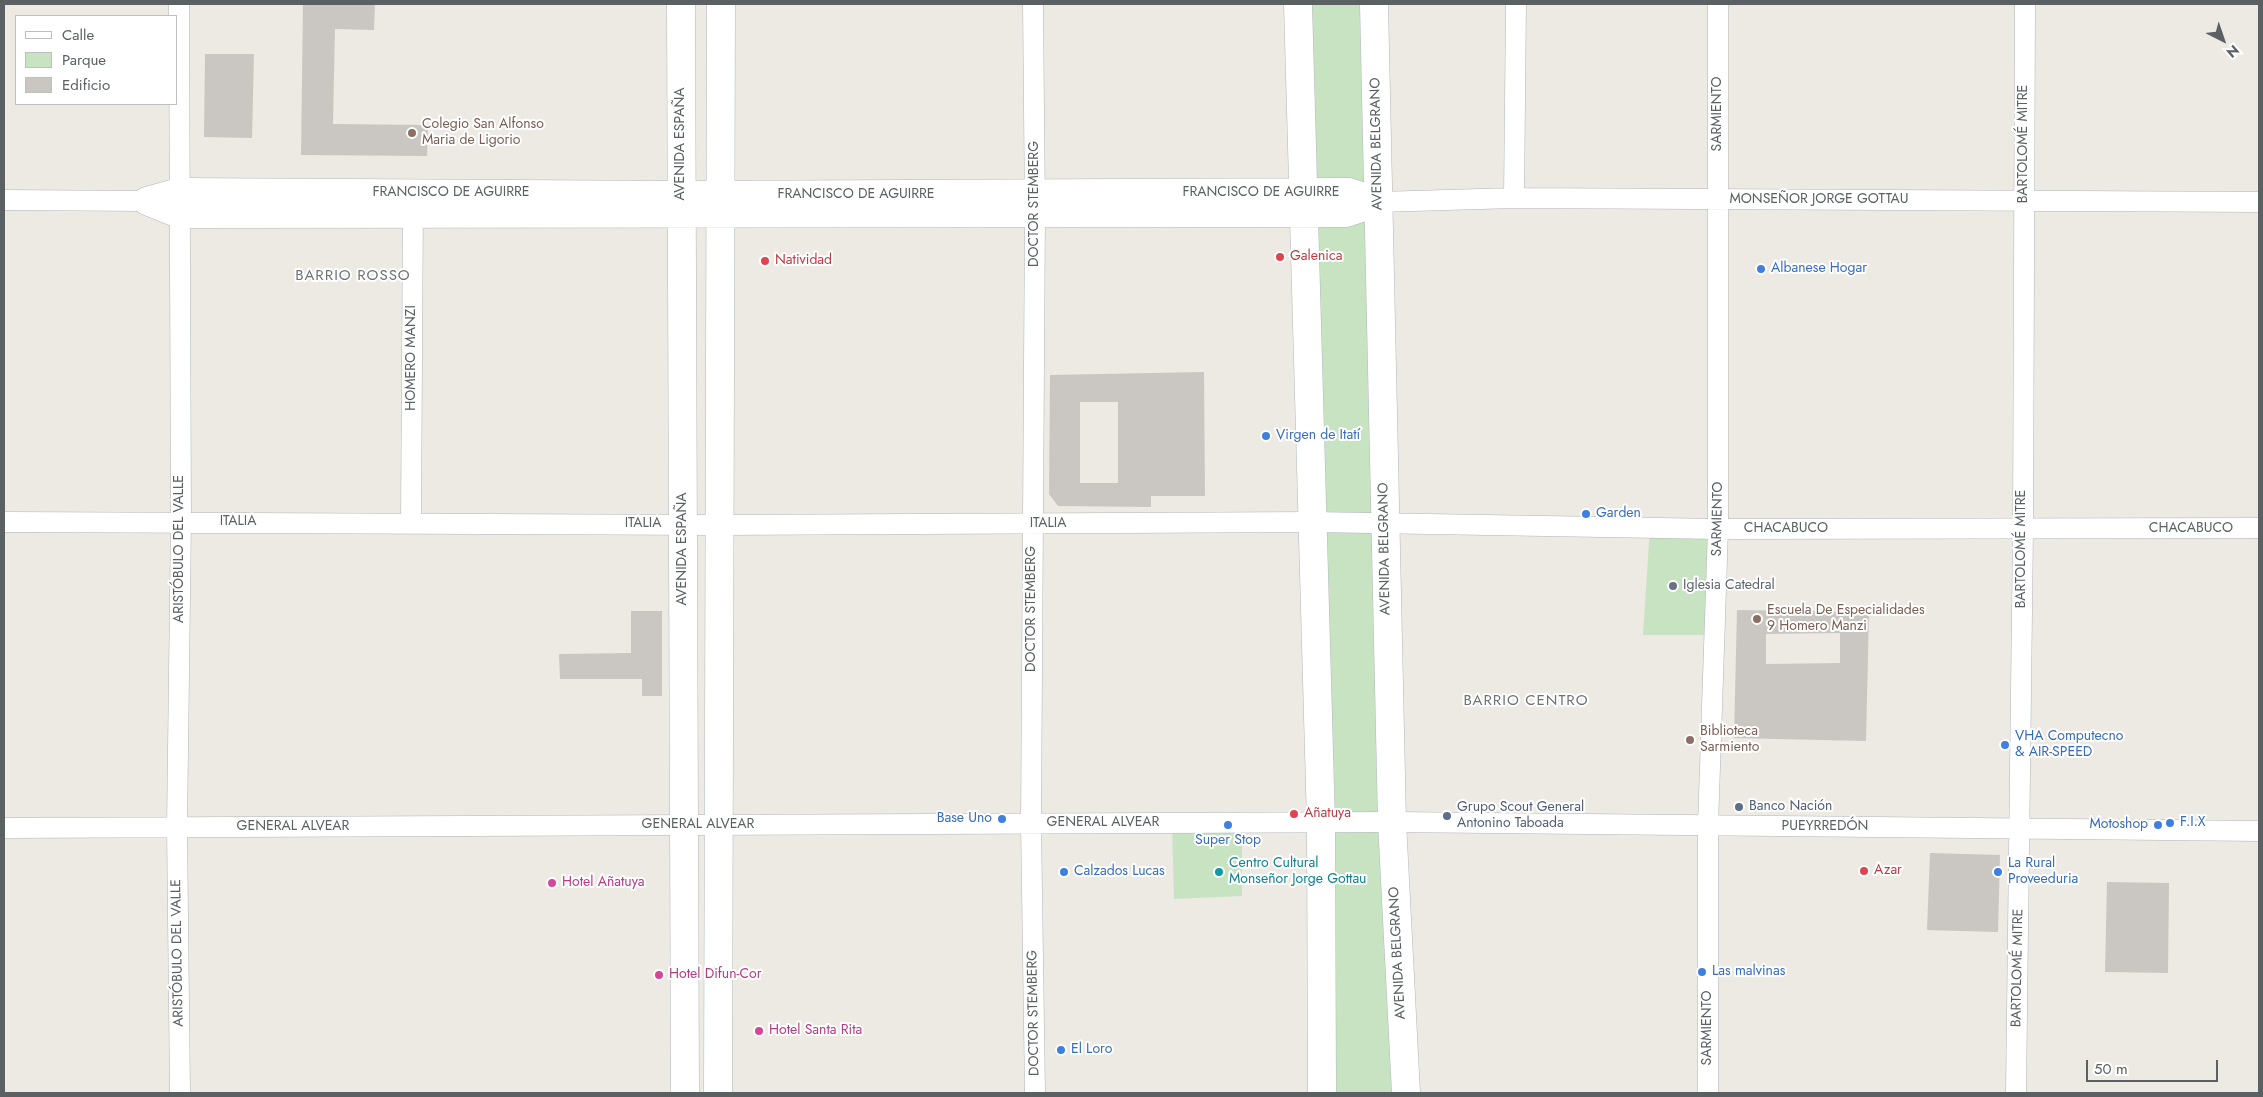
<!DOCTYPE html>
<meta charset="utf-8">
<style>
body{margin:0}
#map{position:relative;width:2263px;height:1097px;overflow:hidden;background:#ede9e3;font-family:Jost,sans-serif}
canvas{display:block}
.frame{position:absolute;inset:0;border:5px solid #5b6063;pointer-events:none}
.legend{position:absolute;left:15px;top:15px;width:162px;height:90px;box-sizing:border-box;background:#fff;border:1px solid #bdbfc1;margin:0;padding:6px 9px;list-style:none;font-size:15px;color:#5b6063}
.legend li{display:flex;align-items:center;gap:10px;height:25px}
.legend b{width:25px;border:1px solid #bdbfc1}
.north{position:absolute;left:2198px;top:15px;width:50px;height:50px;-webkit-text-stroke:4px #fff;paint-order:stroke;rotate:139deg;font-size:14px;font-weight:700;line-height:20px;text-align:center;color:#5b6063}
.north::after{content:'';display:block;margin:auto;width:18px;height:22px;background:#5b6063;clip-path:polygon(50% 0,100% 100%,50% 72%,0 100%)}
.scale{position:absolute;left:2086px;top:1060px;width:132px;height:22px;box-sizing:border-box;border:2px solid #5b6063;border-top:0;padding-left:6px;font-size:15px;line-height:18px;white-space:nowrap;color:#5b6063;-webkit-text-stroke:4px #fff;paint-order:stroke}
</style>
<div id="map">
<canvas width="2263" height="1097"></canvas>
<div class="frame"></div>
<ul class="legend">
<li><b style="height:6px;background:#fff"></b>Calle</li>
<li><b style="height:14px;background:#c8e3c2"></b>Parque</li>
<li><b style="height:14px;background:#cac6c2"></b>Edificio</li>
</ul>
<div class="north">N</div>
<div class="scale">50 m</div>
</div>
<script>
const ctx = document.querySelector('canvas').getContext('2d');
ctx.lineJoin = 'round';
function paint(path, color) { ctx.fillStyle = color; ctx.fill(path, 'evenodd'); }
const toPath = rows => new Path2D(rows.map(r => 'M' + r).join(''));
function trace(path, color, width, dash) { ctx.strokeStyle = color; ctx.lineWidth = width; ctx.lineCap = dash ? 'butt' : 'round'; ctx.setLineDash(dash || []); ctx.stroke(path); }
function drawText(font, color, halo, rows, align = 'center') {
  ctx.font = font + ' Jost,sans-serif'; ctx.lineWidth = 4; ctx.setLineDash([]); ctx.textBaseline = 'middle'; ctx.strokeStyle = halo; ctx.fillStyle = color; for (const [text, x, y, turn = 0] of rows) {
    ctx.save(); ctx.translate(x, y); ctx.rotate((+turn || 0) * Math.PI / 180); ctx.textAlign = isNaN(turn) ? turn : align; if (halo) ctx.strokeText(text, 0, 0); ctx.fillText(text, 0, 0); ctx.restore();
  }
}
paint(toPath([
 [1304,4,1369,4,1393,1093,1328,1093],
 [1711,526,1708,635,1643,635,1650,527],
 [1172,826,1242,826,1242,896,1174,899]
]), '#c8e3c2');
paint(toPath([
 [303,4,375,4,374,30,335,29,333,124,428,125,427,156,301,155],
 [205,54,254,54,252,138,204,137],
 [1204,372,1205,496,1151,496,1151,507,1058,506,1049,494,1050,375],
 [1080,402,1118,402,1118,483,1080,483],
 [1737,610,1869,612,1866,741,1734,738],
 [1840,633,1840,663,1766,664,1766,634],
 [631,611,662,611,662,696,642,696,642,679,560,679,559,654,631,653],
 [1930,853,2000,855,1998,932,1927,930],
 [2107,882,2169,883,2168,973,2105,972]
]), '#cac6c2');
const street = toPath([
 [179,4,181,521,177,827,180,1093],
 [1033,4,1035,213,1031,823,1035,1093],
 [1514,198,1516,4],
 [4,200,147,201],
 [1379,202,1514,198,2259,202],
 [4,522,720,525,1312,522,1718,529,2259,528],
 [411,523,413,202],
 [4,828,1392,822,2259,831],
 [1708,1093,1708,826,1718,529,1718,4],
 [2016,1093,2023,530,2025,4]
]);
const secondary = toPath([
 [681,4,685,1093],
 [1298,4,1321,822,1322,1093],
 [1374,4,1392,822,1406,1093],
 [179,192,681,195,1349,192,1379,202,1346,213,179,214,147,201,179,192],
 [718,1093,721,4]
]);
trace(street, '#b1b5b8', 21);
trace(secondary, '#b2b7ba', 29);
trace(street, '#fff', 20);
trace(secondary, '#fff', 28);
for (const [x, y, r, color] of [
 [412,133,5,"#8d6e63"],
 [1280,257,5,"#e0444e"],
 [765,261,5,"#e0444e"],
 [1761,269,5,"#3f7fe0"],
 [1266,436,5,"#3f7fe0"],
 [1586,514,5,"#3f7fe0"],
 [1673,586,5,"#6b7280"],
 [1757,619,5,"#8d6e63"],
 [1690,740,5,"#8d6e63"],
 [2005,745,5,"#3f7fe0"],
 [1739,807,5,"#5c6f8a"],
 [1294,814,5,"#e0444e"],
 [1447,816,5,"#5c6f8a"],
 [1002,819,5,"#3f7fe0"],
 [2170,823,5,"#3f7fe0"],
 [1228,825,5,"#3f7fe0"],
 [2158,825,5,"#3f7fe0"],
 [1864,871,5,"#e0444e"],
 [1064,872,5,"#3f7fe0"],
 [1219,872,5,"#0f9aa8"],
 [1998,872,5,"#3f7fe0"],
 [552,883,5,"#d1479c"],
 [1702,972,5,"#3f7fe0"],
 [659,975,5,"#d1479c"],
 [759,1031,5,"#d1479c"],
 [1061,1050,5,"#3f7fe0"]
]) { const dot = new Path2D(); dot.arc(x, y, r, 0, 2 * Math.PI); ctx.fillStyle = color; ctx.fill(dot); trace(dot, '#fff', 2); }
drawText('14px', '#5b6063', '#fff', [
 ["SARMIENTO",1718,114,-90],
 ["AVENIDA ESPAÑA",681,144,-90],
 ["AVENIDA BELGRANO",1377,144,-91],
 ["BARTOLOMÉ MITRE",2024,144,-90],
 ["FRANCISCO DE AGUIRRE",451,193],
 ["FRANCISCO DE AGUIRRE",1261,193],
 ["FRANCISCO DE AGUIRRE",856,195],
 ["MONSEÑOR JORGE GOTTAU",1819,200],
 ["DOCTOR STEMBERG",1035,204,-90],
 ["HOMERO MANZI",412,358,-90],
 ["SARMIENTO",1718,519,-89],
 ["ITALIA",238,522],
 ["ITALIA",643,524],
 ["ITALIA",1048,524],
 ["CHACABUCO",1786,529],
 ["CHACABUCO",2191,529],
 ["ARISTÓBULO DEL VALLE",180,549,-90],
 ["AVENIDA ESPAÑA",683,549,-90],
 ["AVENIDA BELGRANO",1385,549,-91],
 ["BARTOLOMÉ MITRE",2022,549,-90],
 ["DOCTOR STEMBERG",1032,609,-90],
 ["GENERAL ALVEAR",1103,823],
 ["GENERAL ALVEAR",698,825],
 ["GENERAL ALVEAR",293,827],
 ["PUEYRREDÓN",1825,827],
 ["ARISTÓBULO DEL VALLE",178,953,-91],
 ["AVENIDA BELGRANO",1398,953,-93],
 ["BARTOLOMÉ MITRE",2018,968,-89],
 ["DOCTOR STEMBERG",1034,1013,-91],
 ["SARMIENTO",1708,1028,-90]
]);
drawText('14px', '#785e54', '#fff', [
 ["Colegio San Alfonso",422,125],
 ["Maria de Ligorio",422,141],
 ["Escuela De Especialidades",1767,611],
 ["9 Homero Manzi",1767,627],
 ["Biblioteca",1700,732],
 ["Sarmiento",1700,748]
], 'left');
drawText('14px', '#be3a42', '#fff', [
 ["Galenica",1290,257],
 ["Natividad",775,261],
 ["Añatuya",1304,814],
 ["Azar",1874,871]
], 'left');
drawText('14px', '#366cbe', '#fff', [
 ["Albanese Hogar",1771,269],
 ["Virgen de Itatí",1276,436],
 ["Garden",1596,514],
 ["VHA Computecno",2015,737],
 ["& AIR-SPEED",2015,753],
 ["Base Uno",992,819,"right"],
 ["F.I.X",2180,823],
 ["Motoshop",2148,825,"right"],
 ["Super Stop",1228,841,"center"],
 ["La Rural",2008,864],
 ["Proveeduria",2008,880],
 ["Calzados Lucas",1074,872],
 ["Las malvinas",1712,972],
 ["El Loro",1071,1050]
], 'left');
drawText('14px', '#5b616d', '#fff', [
 ["Iglesia Catedral",1683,586]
], 'left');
drawText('14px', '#4e5e75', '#fff', [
 ["Banco Nación",1749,807],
 ["Grupo Scout General",1457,808],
 ["Antonino Taboada",1457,824]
], 'left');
drawText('14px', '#0d838f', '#fff', [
 ["Centro Cultural",1229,864],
 ["Monseñor Jorge Gottau",1229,880]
], 'left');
drawText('14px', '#b23c85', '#fff', [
 ["Hotel Añatuya",562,883],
 ["Hotel Difun-Cor",669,975],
 ["Hotel Santa Rita",769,1031]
], 'left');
ctx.letterSpacing = '1px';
drawText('15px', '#6d7275', '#fff', [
 ["BARRIO ROSSO",353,276],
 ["BARRIO CENTRO",1526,701]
]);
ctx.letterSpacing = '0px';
</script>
